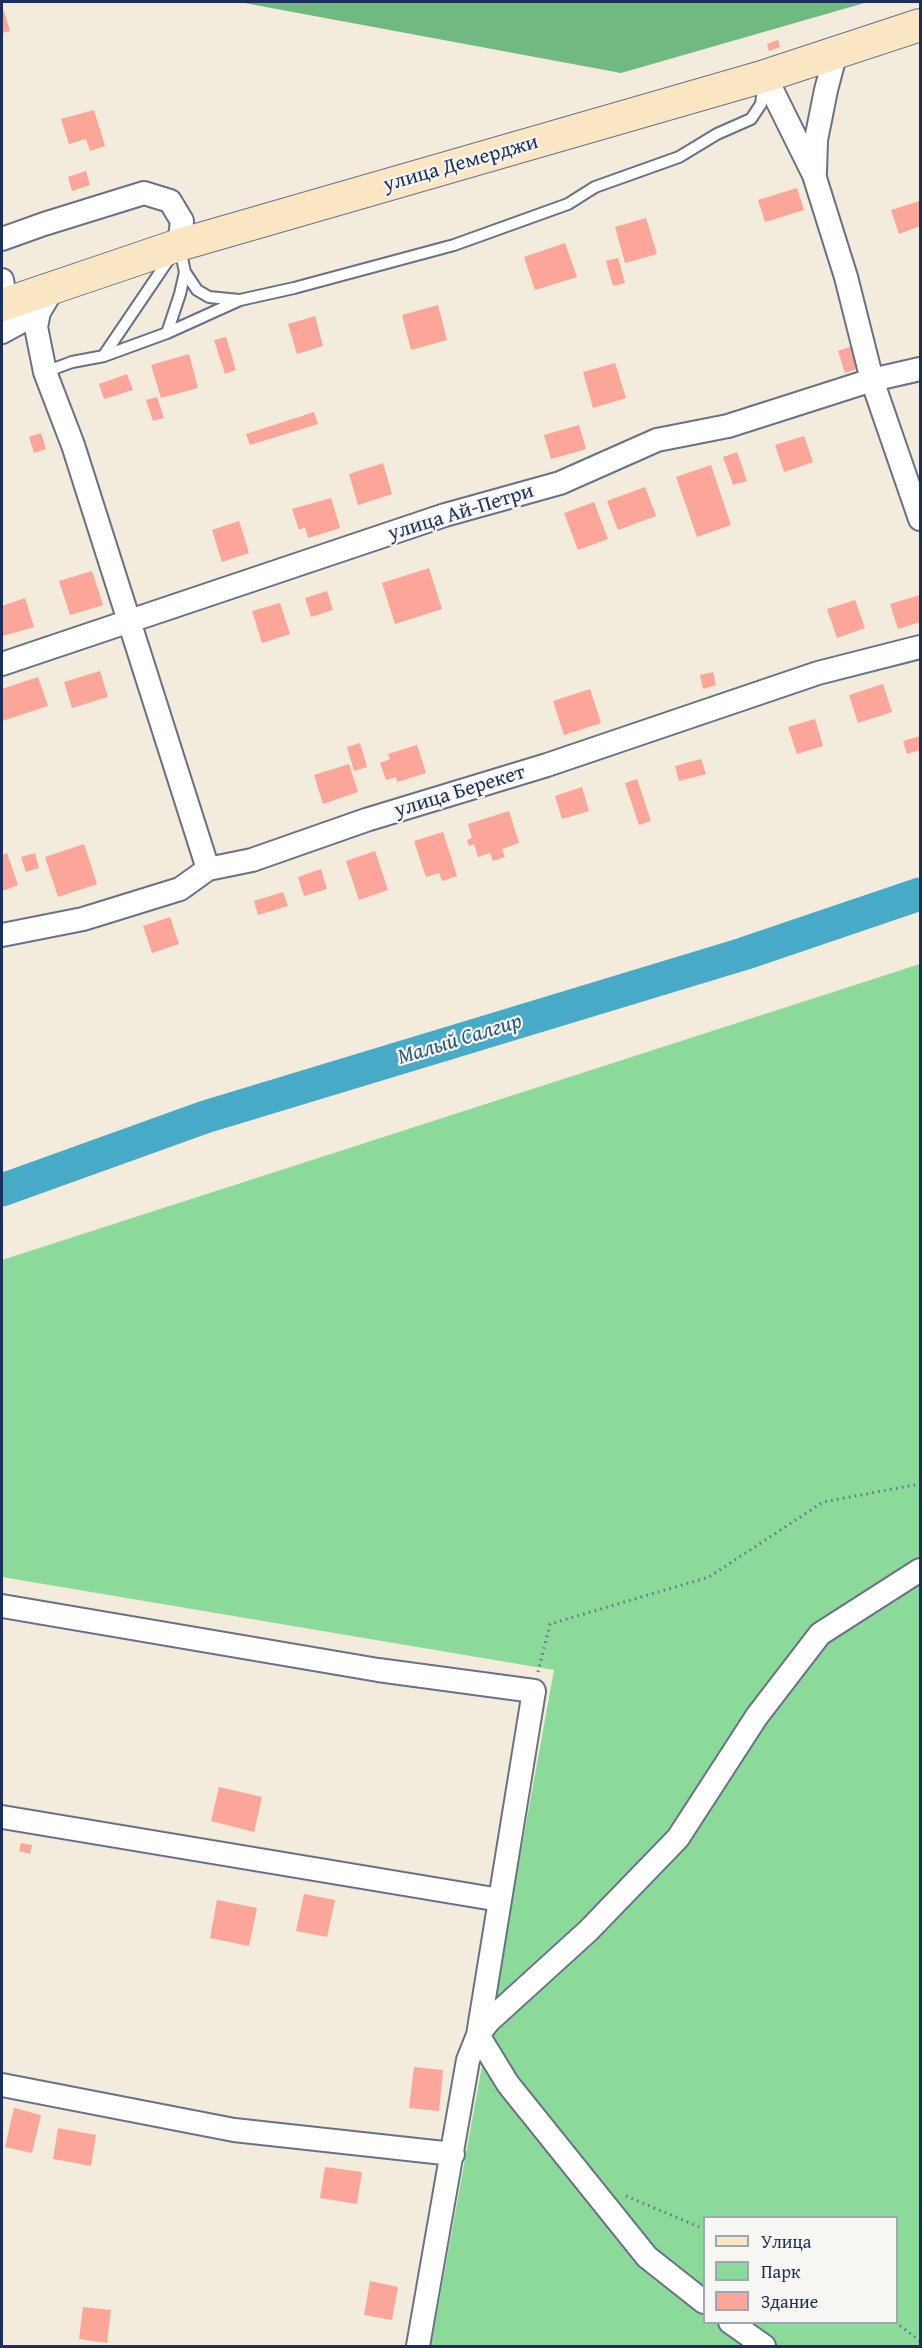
<!DOCTYPE html>
<meta charset="utf-8">
<style>
body{margin:0}
#map{position:relative;width:922px;height:2348px;overflow:hidden;background:#f3ebdb;font-family:"Gentium Book Plus",serif}
canvas{display:block}
.frame{position:absolute;inset:0;border:3px solid #1b2f5e;pointer-events:none}
.legend{position:absolute;left:703px;top:2216px;width:195px;height:108px;box-sizing:border-box;background:#f6f6f2;border:2px solid #9ea6b7;margin:0;padding:8px 10px;list-style:none;font-size:18px;color:#1b2f5e}
.legend li{display:flex;align-items:center;gap:12px;height:30px}
.legend b{width:30px;border:2px solid #9ea6b7}
</style>
<div id="map">
<canvas width="922" height="2348"></canvas>
<div class="frame"></div>
<ul class="legend">
<li><b style="height:8px;background:#fbe6c4"></b>Улица</li>
<li><b style="height:16px;background:#8bda99"></b>Парк</li>
<li><b style="height:16px;background:#fca69a"></b>Здание</li>
</ul>
</div>
<script>
const ctx = document.querySelector('canvas').getContext('2d');
ctx.lineJoin = 'round';
function paint(path, color) { ctx.fillStyle = color; ctx.fill(path, 'evenodd'); }
const toPath = rows => new Path2D(rows.map(r => 'M' + r).join(''));
function trace(path, color, width, dash) { ctx.strokeStyle = color; ctx.lineWidth = width; ctx.lineCap = dash ? 'butt' : 'round'; ctx.setLineDash(dash || []); ctx.stroke(path); }
function drawText(font, color, halo, rows, align = 'center') {
  ctx.font = font + ' "Gentium Book Plus",serif'; ctx.lineWidth = 4.5; ctx.setLineDash([]); ctx.textBaseline = 'middle'; ctx.strokeStyle = halo; ctx.fillStyle = color; for (const [text, x, y, turn = 0] of rows) {
    ctx.save(); ctx.translate(x, y); ctx.rotate((+turn || 0) * Math.PI / 180); ctx.textAlign = isNaN(turn) ? turn : align; if (halo) ctx.strokeText(text, 0, 0); ctx.fillText(text, 0, 0); ctx.restore();
  }
}
paint(toPath([
 [920,964,920,2346,431,2346,554,1670,2,1577,2,1260],
 [704,2218,896,2218,896,2322,704,2322]
]), '#8bda99');
paint(toPath([
 [239,2,868,2,621,73]
]), '#70ba81');
trace(toPath([
 [2,1190,205,1117,743,954,920,894]
]), '#47aac6', 33);
paint(toPath([
 [2,5,10,31,2,33],
 [778,40,780,47,769,51,767,44],
 [94,110,105,146,90,151,86,139,69,144,61,119],
 [86,171,90,185,72,191,68,177],
 [797,188,804,210,765,222,758,200],
 [920,201,920,226,899,234,891,210],
 [646,218,657,254,625,263,615,227],
 [565,243,577,277,535,290,524,257],
 [618,258,625,283,613,286,606,261],
 [438,305,447,340,411,350,402,315],
 [315,316,323,346,297,354,288,324],
 [226,337,236,370,225,374,214,340],
 [855,345,863,367,845,373,838,351],
 [189,354,198,388,161,398,151,365],
 [615,363,626,398,593,408,583,372],
 [127,374,133,390,104,399,99,384],
 [157,397,164,418,153,421,146,400],
 [314,412,318,424,250,445,246,434],
 [579,425,586,449,551,459,544,435],
 [41,433,46,449,34,453,29,437],
 [804,436,813,462,784,472,775,445],
 [737,452,747,481,733,485,723,457],
 [383,463,392,494,358,505,349,474],
 [711,465,731,525,697,537,676,477],
 [645,487,656,516,618,530,607,501],
 [331,498,340,528,308,538,305,527,299,530,292,509],
 [594,502,608,539,578,550,564,513],
 [239,521,249,553,222,562,212,530],
 [429,568,442,609,395,624,382,583],
 [92,571,103,605,70,615,59,581],
 [327,591,333,610,311,617,305,598],
 [920,595,920,622,898,629,890,604],
 [25,598,34,627,3,636,2,606],
 [855,600,865,628,837,638,827,609],
 [280,603,290,634,262,643,252,611],
 [100,671,108,697,72,708,64,682],
 [713,672,716,685,703,689,700,675],
 [38,677,48,706,2,721,2,689],
 [883,684,892,712,858,723,849,695],
 [590,689,601,723,564,735,553,701],
 [815,719,823,746,797,754,788,727],
 [920,736,920,750,907,754,903,741],
 [360,743,367,767,354,771,347,747],
 [417,745,426,773,397,782,396,777,386,780,380,763,390,759,388,754],
 [701,759,706,774,679,781,675,766],
 [349,764,358,792,323,804,314,775],
 [637,779,651,821,639,825,625,783],
 [582,787,589,811,562,819,555,796],
 [509,811,519,843,502,849,505,857,493,861,490,853,478,857,474,844,469,846,467,840,472,838,468,824],
 [443,832,457,876,442,881,439,873,426,877,414,841],
 [84,844,97,884,58,897,45,857],
 [375,851,388,890,359,900,346,861],
 [7,853,18,885,2,891,2,855],
 [35,853,39,868,26,872,21,857],
 [321,869,327,889,304,896,298,877],
 [283,892,288,906,258,915,254,901],
 [170,917,179,944,152,953,143,926],
 [219,1787,262,1797,254,1832,211,1821],
 [21,1843,32,1845,30,1854,19,1851],
 [304,1894,335,1900,327,1937,296,1931],
 [217,1900,257,1908,249,1946,210,1938],
 [414,2067,443,2070,439,2111,409,2108],
 [14,2108,41,2115,32,2153,5,2147],
 [58,2128,96,2135,91,2166,53,2159],
 [325,2167,362,2172,357,2204,320,2198],
 [370,2281,398,2287,392,2320,364,2315],
 [83,2307,111,2310,107,2343,79,2339]
]), '#fca69a');
const lane = toPath([
 [180,249,185,272,197,290,209,297,239,300],
 [167,333,180,294,185,272],
 [104,355,171,256],
 [45,372,72,362,104,356,167,333,240,300,294,288,454,245,568,204,595,187,679,157,717,134,751,119,761,104,764,82]
]);
const street = toPath([
 [765,76,814,175,846,277,872,380,920,519],
 [815,173,816,140,826,90,836,52],
 [2,239,44,224,144,193,170,201,182,221,179,245],
 [2,280,6,303],
 [54,287,39,312,36,327,45,372,73,445,208,869],
 [2,332,39,312],
 [2,664,445,515,560,483,657,440,728,426,872,380,920,369],
 [2,935,83,919,180,889,208,869,252,860,366,820,547,765,818,673,920,647],
 [2,1606,378,1670,534,1691,478,2035,468,2060,418,2346],
 [2,1817,500,1900],
 [478,2035,489,2021,588,1931,678,1838,757,1716,820,1634,920,1570],
 [478,2035,508,2084,647,2257,704,2302],
 [2,2085,234,2130,453,2154],
 [730,2322,764,2346]
]);
const secondary = toPath([
 [2,305,179,245,765,76,920,25]
]);
trace(lane, '#67718a', 14);
trace(street, '#67718a', 26);
trace(secondary, '#67718a', 34);
trace(toPath([
 [538,1672,550,1624,709,1577,823,1502,920,1484],
 [626,2196,704,2229],
 [895,2322,920,2341]
]), '#67718a', 3, [1.5, 4.5]);
trace(lane, '#fff', 10);
trace(street, '#fff', 22);
trace(secondary, '#fbe6c4', 32);
drawText('21px', '#1b2f5e', '#f6f6f2', [
 ["улица Демерджи",461,164,-16],
 ["улица Ай-Петри",461,513,-17],
 ["улица Берекет",460,792,-17]
]);
drawText('italic 22px', '#2a5a82', '#f6f6f2', [
 ["Малый Салгир",460,1040,-17]
]);
</script>
